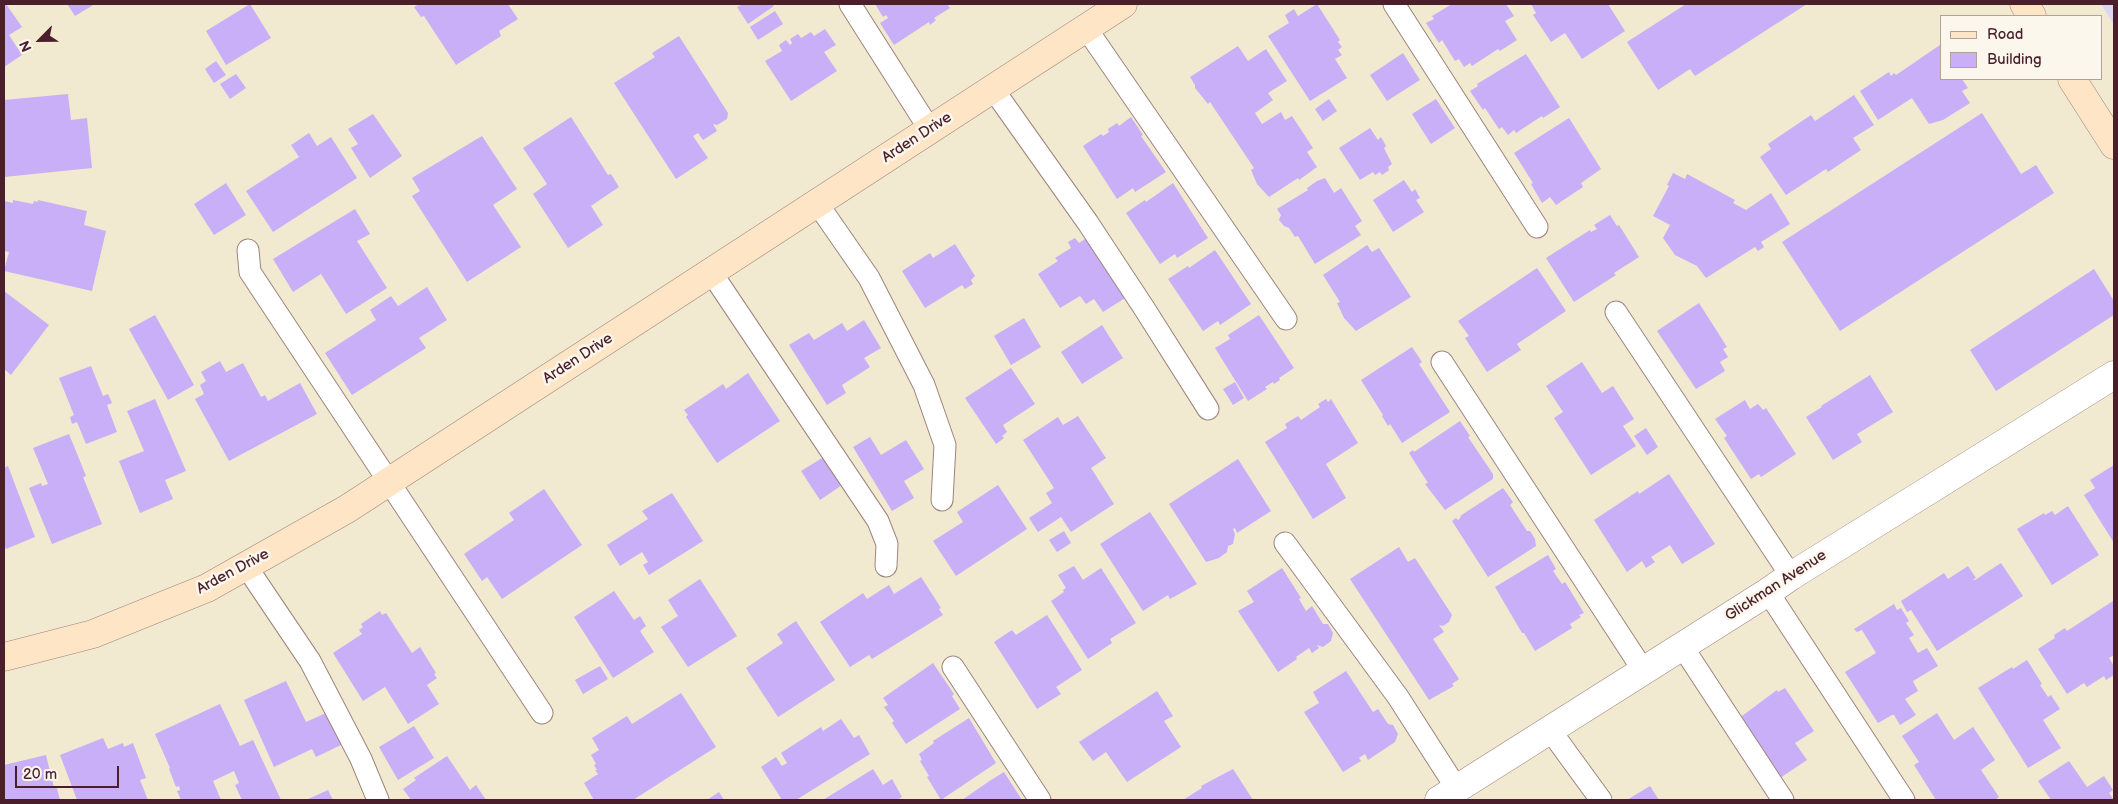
<!DOCTYPE html>
<style>
body{margin:0}
#map{position:relative;width:2118px;height:804px;overflow:hidden;background:#f1e9d0;font-family:"Balsamiq Sans",sans-serif}
canvas{display:block}
.frame{position:absolute;inset:0;border:5px solid #4a1f2b;pointer-events:none}
.legend{position:absolute;left:1940px;top:15px;width:162px;height:65px;box-sizing:border-box;background:#fbf7ec;border:1px solid #b4a19f;margin:0;padding:6px 9px;list-style:none;font-size:15px;color:#4a1f2b}
.legend li{display:flex;align-items:center;gap:10px;height:25px}
.legend b{width:25px;border:1px solid #b4a19f}
.north{position:absolute;left:15px;top:15px;width:50px;height:50px;-webkit-text-stroke:4px #fbf7ec;paint-order:stroke;rotate:247deg;font-size:14px;font-weight:700;line-height:20px;text-align:center;color:#4a1f2b}
.north::after{content:'';display:block;margin:auto;width:18px;height:22px;background:#4a1f2b;clip-path:polygon(50% 0,100% 100%,50% 72%,0 100%)}
.scale{position:absolute;left:15px;top:766px;width:104px;height:22px;box-sizing:border-box;border:2px solid #4a1f2b;border-top:0;padding-left:6px;font-size:15px;line-height:18px;white-space:nowrap;color:#4a1f2b;-webkit-text-stroke:4px #fbf7ec;paint-order:stroke}
</style>
<div id="map">
<canvas width="2118" height="804"></canvas>
<div class="frame"></div>
<ul class="legend">
<li><b style="height:6px;background:#fde5c5"></b>Road</li>
<li><b style="height:14px;background:#c9aff7"></b>Building</li>
</ul>
<div class="north">N</div>
<div class="scale">20 m</div>
</div>
<script>
const ctx = document.querySelector('canvas').getContext('2d');
ctx.lineJoin = 'round';
function paint(path, color) { ctx.fillStyle = color; ctx.fill(path, 'evenodd'); }
const toPath = rows => new Path2D(rows.map(r => 'M' + r).join(''));
function trace(path, color, width, dash) { ctx.strokeStyle = color; ctx.lineWidth = width; ctx.lineCap = dash ? 'butt' : 'round'; ctx.setLineDash(dash || []); ctx.stroke(path); }
function drawText(font, color, halo, rows, align = 'center') {
  ctx.font = font + ' "Balsamiq Sans",sans-serif'; ctx.lineWidth = 5; ctx.setLineDash([]); ctx.textBaseline = 'middle'; ctx.strokeStyle = halo; ctx.fillStyle = color; for (const [text, x, y, turn = 0] of rows) {
    ctx.save(); ctx.translate(x, y); ctx.rotate((+turn || 0) * Math.PI / 180); ctx.textAlign = isNaN(turn) ? turn : align; if (halo) ctx.strokeText(text, 0, 0); ctx.fillText(text, 0, 0); ctx.restore();
  }
}
paint(toPath([
 [2101,4,2114,4,2114,25]
]), '#dcd6f6');
paint(toPath([
 [4,4,6,4,22,27,9,35,22,55,4,67],
 [67,4,95,4,75,16],
 [250,4,271,38,226,65,206,31],
 [419,4,508,4,518,19,499,31,501,36,456,65,424,16,421,17,414,7],
 [743,4,772,4,774,6,748,24,737,7],
 [875,4,947,4,950,8,934,18,936,20,930,25,929,22,894,45,880,23,888,18,886,15,883,17],
 [1317,4,1340,40,1338,42,1342,47,1338,50,1342,55,1335,59,1347,78,1310,101,1268,36,1289,23,1285,15,1294,9,1298,16],
 [1452,4,1506,4,1514,16,1505,21,1517,40,1500,51,1498,49,1472,66,1470,63,1464,67,1459,59,1455,61,1442,40,1439,43,1426,23,1434,19,1432,16],
 [1531,4,1608,4,1625,31,1582,59,1565,33,1551,42,1533,15,1536,13],
 [1686,4,1807,4,1695,76,1690,69,1658,90,1627,42],
 [775,11,783,24,758,40,750,27],
 [825,29,836,45,824,52,837,71,791,101,765,61,782,51,779,45,786,40,790,45,792,43,790,39,798,34,801,38,811,32,814,36],
 [679,36,728,113,727,119,717,125,713,124,717,131,703,140,698,133,693,136,708,158,676,179,614,83,655,57,652,53],
 [1940,45,1942,47,1942,79,1962,79,1968,88,1962,91,1970,103,1943,120,1929,124,1912,98,1878,120,1860,91,1889,72,1891,76,1894,73,1896,75],
 [1238,46,1248,61,1266,49,1287,81,1268,93,1273,100,1255,113,1262,124,1281,112,1285,120,1292,116,1313,148,1307,152,1317,167,1299,180,1298,178,1269,197,1257,184,1251,170,1254,168,1210,102,1208,104,1195,88,1195,85,1190,77],
 [1403,53,1420,80,1387,101,1370,75],
 [1526,54,1560,107,1543,118,1542,116,1516,133,1514,130,1508,135,1502,127,1499,129,1485,108,1483,110,1470,91,1478,86,1477,84],
 [216,61,226,75,214,83,205,69],
 [236,74,246,88,230,99,220,84],
 [68,94,71,120,87,118,92,168,4,177,4,100],
 [1854,95,1874,125,1853,138,1861,150,1828,172,1826,169,1786,195,1760,157,1771,149,1768,144,1811,115,1815,121],
 [1329,99,1337,111,1323,121,1315,109],
 [1436,99,1455,128,1431,144,1412,114],
 [1982,113,2021,174,2036,165,2054,193,1840,331,1782,242],
 [373,114,402,156,370,178,351,148,358,144,348,129],
 [571,117,608,175,611,174,619,187,591,206,603,225,568,248,533,194,547,184,523,148],
 [1131,117,1143,135,1141,136,1166,172,1135,192,1133,188,1117,199,1083,146,1101,134,1103,136,1109,132,1108,129,1117,123,1119,126],
 [1569,118,1601,169,1581,183,1583,187,1556,205,1550,197,1542,203,1531,184,1533,183,1514,153],
 [1370,128,1378,140,1381,137,1386,146,1384,148,1392,164,1388,167,1389,170,1382,175,1380,172,1375,175,1373,172,1360,180,1339,148],
 [309,133,317,146,331,137,357,178,273,232,246,191,299,157,291,145],
 [482,136,517,189,493,205,521,247,467,282,412,196,420,191,412,178],
 [1673,173,1685,179,1687,174,1735,200,1733,203,1746,210,1771,193,1790,224,1761,242,1764,247,1758,251,1755,247,1706,278,1697,266,1675,255,1663,238,1670,225,1653,216,1669,186,1667,185],
 [1325,178,1334,193,1341,188,1362,221,1355,226,1361,235,1315,264,1298,236,1295,237,1289,228,1284,226,1279,220,1281,215,1277,209,1308,190,1307,188,1317,181],
 [1404,180,1412,192,1415,189,1420,198,1416,200,1424,212,1393,232,1373,200],
 [226,183,246,215,214,235,194,204],
 [1173,183,1208,238,1177,258,1175,254,1160,264,1126,213,1145,200,1146,202],
 [13,200,33,204,34,201,38,202,38,200,87,211,84,225,106,231,92,291,4,271,9,252,4,251,4,201,13,203],
 [355,209,370,234,357,241,387,288,346,314,321,274,293,292,273,259],
 [1610,215,1617,226,1619,225,1639,257,1614,273,1616,275,1574,302,1546,258,1590,230,1591,232,1597,229,1594,225],
 [1091,235,1130,295,1103,312,1094,299,1086,304,1080,296,1060,308,1038,274,1058,261,1055,258,1071,248,1068,242,1075,238,1079,243],
 [955,244,975,276,971,280,973,284,965,289,962,285,925,308,902,271,930,253,933,258],
 [1367,245,1372,252,1379,248,1411,297,1356,331,1344,318,1337,303,1340,302,1323,275],
 [1215,250,1251,304,1220,325,1218,321,1203,331,1168,279,1188,266,1189,268],
 [1537,268,1566,311,1517,344,1521,350,1487,372,1465,338,1469,336,1458,321],
 [2094,269,2114,301,2114,315,1996,391,1970,350],
 [427,287,447,320,419,338,426,348,352,395,325,353,376,320,370,310,391,296,398,306],
 [4,291,49,325,11,375,4,369],
 [1699,303,1727,347,1723,349,1728,357,1720,362,1725,371,1696,389,1657,331],
 [155,315,194,385,168,400,129,329],
 [1259,315,1294,368,1279,378,1280,380,1274,384,1273,382,1265,387,1267,389,1248,401,1215,348,1230,339,1228,335],
 [1024,318,1041,347,1011,365,994,336],
 [864,320,881,348,864,358,870,367,842,385,846,393,827,405,789,345,809,333,814,340,842,323,847,331],
 [1102,325,1123,358,1082,384,1061,352],
 [1412,347,1422,362,1419,364,1450,412,1402,443,1390,424,1388,426,1382,416,1383,415,1361,380],
 [220,361,226,372,243,363,261,397,265,395,268,401,300,383,317,414,229,461,195,399,204,394,200,385,206,381,201,372],
 [1582,362,1602,393,1613,386,1634,419,1623,426,1636,446,1591,475,1554,418,1563,412,1546,386],
 [91,366,103,396,108,394,112,403,107,405,117,432,86,444,77,422,72,424,70,417,74,415,59,378],
 [1011,368,1035,404,1003,425,1007,432,1002,436,1004,438,996,444,965,398],
 [748,373,780,421,717,463,686,417,688,415,684,410,723,384,726,389],
 [1870,375,1893,412,1857,434,1862,442,1833,460,1806,417,1822,407,1821,406],
 [1235,382,1244,398,1233,405,1223,389],
 [155,399,186,471,165,480,173,499,140,513,119,461,144,451,127,411],
 [1326,399,1328,402,1331,399,1358,443,1326,464,1346,498,1313,519,1265,442,1287,428,1285,424,1298,416,1301,420,1320,407,1318,404],
 [1745,400,1750,409,1758,404,1763,410,1766,408,1796,454,1761,477,1759,474,1751,479,1724,438,1727,436,1715,419],
 [1078,416,1106,458,1091,468,1114,504,1071,532,1061,517,1038,532,1029,518,1052,503,1046,493,1054,488,1023,440,1058,417,1063,425],
 [1460,421,1470,436,1468,437,1493,474,1493,479,1445,510,1425,484,1428,483,1409,453,1413,450,1414,452,1417,450],
 [1646,428,1658,447,1647,455,1634,436],
 [69,434,86,476,83,477,102,524,52,544,29,488,41,483,42,486,48,484,33,448],
 [870,437,881,455,906,440,924,469,904,481,914,498,892,511,853,447],
 [827,455,845,483,820,500,801,471],
 [1238,459,1271,511,1237,533,1235,528,1233,529,1235,534,1233,544,1228,546,1227,552,1219,558,1206,562,1169,504],
 [2114,465,2114,543,2084,495,2095,488,2090,480],
 [8,466,35,537,6,549,4,544,4,468],
 [1669,474,1715,544,1682,564,1670,545,1651,557,1655,562,1646,568,1642,561,1627,572,1594,520,1638,491,1639,494],
 [998,485,1027,529,956,576,933,541,963,522,957,512],
 [1503,488,1513,502,1510,505,1527,531,1530,531,1535,539,1536,546,1488,577,1452,521,1456,518,1458,520,1461,517,1460,516],
 [544,489,582,545,502,599,487,577,482,581,464,554,514,520,509,513],
 [672,493,703,541,649,575,643,565,648,562,642,552,620,566,607,545,648,519,642,511],
 [2068,506,2099,555,2052,585,2017,529,2044,513,2045,515,2052,511,2055,515],
 [1150,512,1197,584,1170,599,1168,595,1143,611,1100,544],
 [1064,531,1071,543,1057,552,1049,540],
 [1399,547,1408,562,1415,558,1452,615,1449,622,1443,626,1439,625,1444,632,1433,639,1459,679,1452,684,1454,686,1429,700,1350,579],
 [1548,555,1556,569,1553,571,1562,584,1565,582,1584,613,1579,615,1581,617,1570,624,1572,628,1535,651,1524,633,1522,633,1495,587],
 [2001,563,2023,596,1937,651,1911,610,1907,612,1901,601,1944,573,1948,579,1968,566,1976,578,1973,579,1975,580],
 [1074,566,1083,580,1101,568,1136,623,1110,639,1112,643,1088,659,1051,601,1064,592,1063,590,1066,588,1058,575],
 [1282,568,1301,598,1299,599,1306,611,1312,606,1323,624,1328,624,1333,633,1331,641,1323,647,1317,645,1319,648,1312,653,1309,648,1296,657,1297,659,1278,672,1238,611,1254,602,1247,591],
 [921,577,941,608,939,609,943,615,872,659,869,655,850,667,820,622,863,593,867,599,889,585,894,594],
 [700,579,737,636,688,667,661,627,678,616,668,600],
 [614,591,634,620,640,616,646,626,640,631,654,652,613,678,574,617],
 [2113,601,2114,655,2109,658,2114,666,2114,675,2106,680,2104,676,2087,687,2084,683,2067,694,2038,649,2055,638,2054,635,2065,628,2067,631],
 [1894,604,1897,610,1901,608,1909,621,1906,623,1914,635,1909,638,1918,653,1927,648,1938,666,1913,681,1918,691,1905,699,1916,715,1900,725,1894,715,1892,715,1878,723,1845,672,1876,653,1862,630,1857,632,1854,629],
 [380,611,382,615,386,613,412,653,420,647,436,673,434,674,437,678,427,685,439,704,408,724,385,687,363,701,333,653,362,634,359,630,363,627,361,624],
 [1047,615,1082,670,1056,687,1061,694,1037,709,994,642,1012,630,1016,635],
 [796,621,835,680,778,717,746,668,783,643,777,634],
 [2027,660,2042,684,2040,685,2048,697,2051,695,2060,709,2043,720,2061,748,2028,768,1978,688,2012,667,2013,669],
 [933,663,954,694,952,696,960,709,906,744,892,723,894,721,884,707,888,705,883,698],
 [600,666,608,679,583,694,575,680],
 [1346,671,1373,712,1378,709,1388,724,1393,725,1398,734,1395,742,1368,760,1365,754,1359,758,1361,761,1343,772,1304,712,1319,703,1313,692],
 [286,681,306,722,328,712,343,744,316,757,312,749,274,767,244,700],
 [1785,688,1814,731,1795,743,1807,760,1777,780,1738,719,1777,690,1778,692],
 [1157,691,1173,716,1164,721,1181,747,1127,782,1106,752,1093,761,1079,742],
 [681,693,716,747,633,800,594,800,584,783,598,774,595,770,597,770,594,765,596,764,591,755,599,750,592,738,627,716,632,724],
 [220,704,240,746,253,740,281,800,242,800,235,785,239,783,234,771,213,781,221,800,181,800,177,791,180,790,179,786,176,787,169,769,170,768,155,734],
 [1937,713,1954,740,1973,727,1995,760,1981,770,1999,797,1995,800,1936,800,1914,765,1919,762,1902,736],
 [969,718,996,763,941,800,927,777,929,776,920,761,922,760,919,754,934,743,933,741],
 [841,719,854,738,859,735,870,754,796,800,782,800,761,767,776,757,782,766,787,763,781,753,821,727,823,731],
 [414,726,434,758,398,780,379,747],
 [103,738,108,749,123,743,124,747,133,743,146,778,140,780,148,800,77,800,60,755],
 [46,755,54,788,57,788,60,800,4,800,4,765],
 [447,756,470,790,476,785,486,800,411,800,403,789,416,780,414,778],
 [2069,761,2087,787,2104,776,2113,790,2109,793,2114,800,2051,800,2038,781],
 [873,769,883,785,892,779,902,797,897,800,823,800],
 [1233,769,1253,800,1183,800,1202,788,1201,786],
 [1004,772,1022,800,962,800,991,780],
 [1650,786,1659,800,1627,800],
 [328,790,333,800,306,800],
 [719,792,724,800,707,800]
]), '#c9aff7');
const lane = toPath([
 [850,4,930,130],
 [1394,4,1537,227],
 [1086,28,1286,319],
 [993,89,1088,223,1144,308,1208,409],
 [817,203,869,278,924,385,945,445,942,500],
 [248,250,250,272,542,713],
 [711,272,878,521,887,544,886,566],
 [1616,312,1791,576],
 [1442,362,1643,670],
 [1285,543,1398,697,1457,789],
 [246,566,310,661,361,759,378,800],
 [1768,592,1904,800],
 [1682,646,1783,800],
 [953,667,1040,800],
 [1550,730,1601,800]
]);
const street = toPath([
 [1439,800,1768,592,1791,576,2114,375]
]);
const secondary = toPath([
 [2024,4,2032,16],
 [2072,79,2114,145],
 [4,657,93,634,207,588,347,509,1123,4]
]);
trace(lane, '#9e847e', 23);
trace(street, '#9e847e', 29);
trace(secondary, '#9e847e', 29);
trace(lane, '#fff', 21);
trace(street, '#fff', 28);
trace(secondary, '#fde5c5', 28);
drawText('15px', '#4a1f2b', '#fbf7ec', [
 ["Arden Drive",917,138,-33],
 ["Arden Drive",578,359,-33],
 ["Arden Drive",233,572,-28],
 ["Glickman Avenue",1776,586,-33]
]);
</script>
